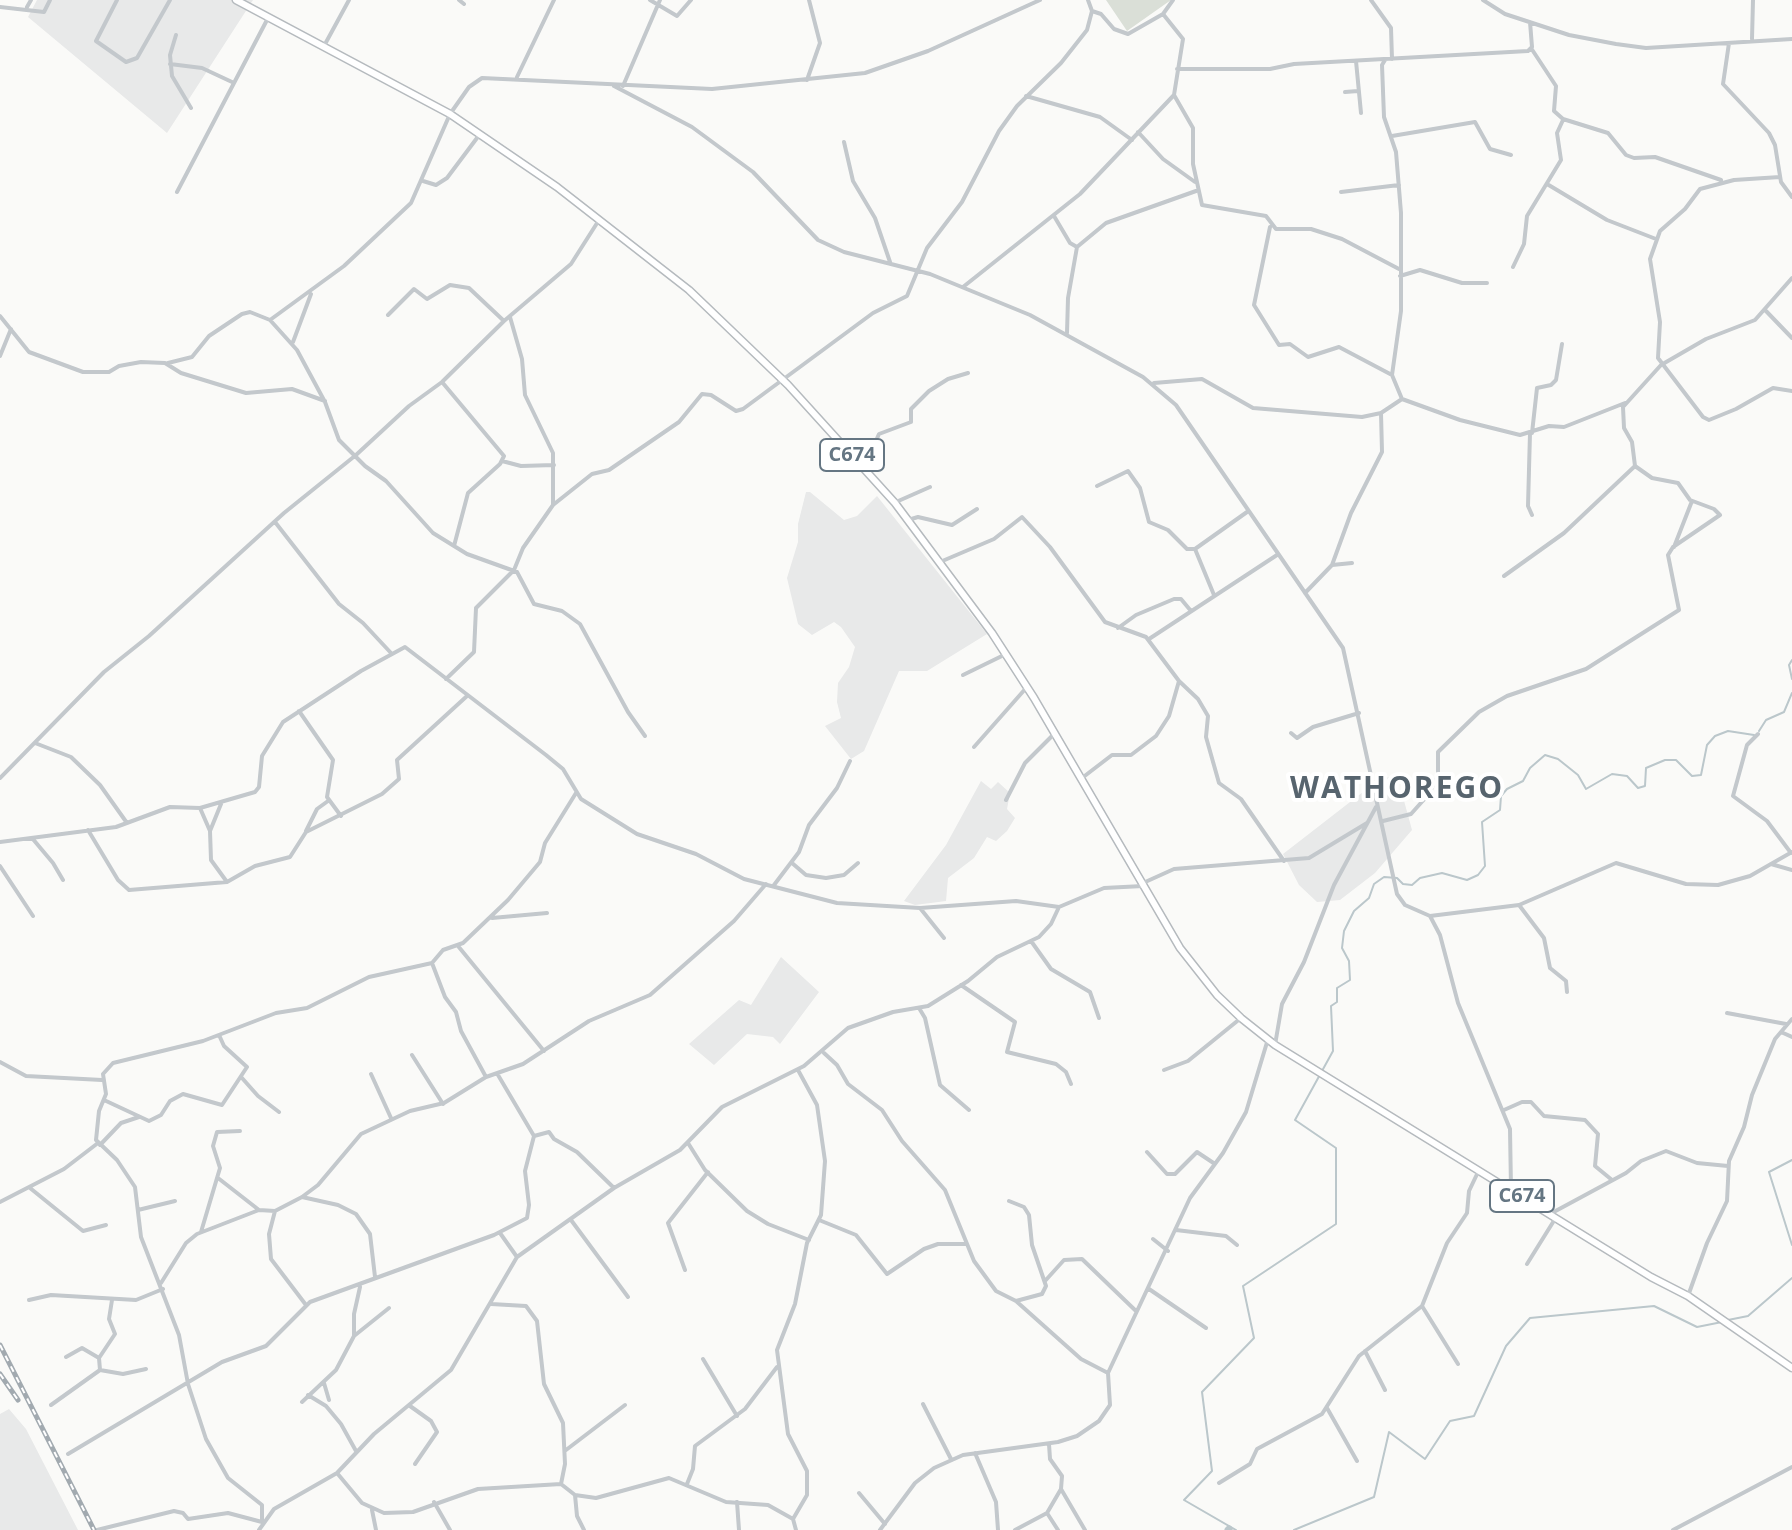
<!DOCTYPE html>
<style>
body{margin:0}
canvas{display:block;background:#fafaf8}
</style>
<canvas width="1792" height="1530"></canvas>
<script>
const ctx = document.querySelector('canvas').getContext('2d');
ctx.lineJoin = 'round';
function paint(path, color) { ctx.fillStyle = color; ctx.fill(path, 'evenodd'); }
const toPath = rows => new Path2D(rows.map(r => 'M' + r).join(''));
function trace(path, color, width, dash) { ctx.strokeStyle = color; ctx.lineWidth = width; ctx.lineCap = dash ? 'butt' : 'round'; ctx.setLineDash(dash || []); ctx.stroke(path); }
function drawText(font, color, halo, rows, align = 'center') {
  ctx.font = font + ' "Open Sans",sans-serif'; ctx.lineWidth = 8; ctx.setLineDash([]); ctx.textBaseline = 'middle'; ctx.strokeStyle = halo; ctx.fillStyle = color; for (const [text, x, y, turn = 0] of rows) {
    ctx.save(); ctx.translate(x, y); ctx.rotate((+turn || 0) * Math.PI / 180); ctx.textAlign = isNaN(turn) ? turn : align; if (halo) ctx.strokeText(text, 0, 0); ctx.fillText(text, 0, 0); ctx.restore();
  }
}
paint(toPath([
 [37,0,253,0,167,133,28,17],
 [806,492,810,492,844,520,857,516,877,496,987,634,927,671,899,671,864,751,851,759,825,726,841,718,837,702,838,683,849,667,855,647,841,627,834,622,812,635,798,624,787,578,798,542,798,524],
 [1392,777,1403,797,1412,830,1375,873,1340,900,1317,902,1299,885,1283,854,1381,778],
 [981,781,991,789,998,782,1010,793,1007,809,1015,818,1007,831,996,841,987,837,974,858,948,878,946,901,915,905,904,901,946,845],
 [781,957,819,992,780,1044,773,1037,747,1034,714,1065,689,1044,739,1000,751,1005],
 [9,1409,26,1429,78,1530,0,1530,0,1414]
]), '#e8e9e9');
paint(toPath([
 [1106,0,1171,0,1127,31]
]), '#dadfd7');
trace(toPath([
 [1792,660,1789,665,1792,679],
 [1759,731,1766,720,1784,712,1792,693],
 [1792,1160,1769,1172,1792,1245],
 [1728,1320,1748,1316,1792,1278],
 [1236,1530,1184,1500,1212,1471,1202,1392,1254,1338,1243,1286,1336,1224,1336,1148,1295,1120,1333,1051,1331,1006,1337,1002,1337,988,1350,980,1349,961,1342,948,1344,931,1354,911,1369,898,1374,884,1384,877,1397,878,1403,884,1412,885,1420,878,1442,873,1467,880,1478,875,1485,866,1482,822,1500,810,1501,796,1507,789,1523,781,1530,768,1545,755,1558,759,1578,775,1586,789,1612,774,1627,776,1638,788,1645,786,1646,768,1665,760,1676,760,1692,776,1701,775,1707,745,1715,736,1728,731,1754,735],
 [1294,1530,1374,1497,1389,1432,1425,1459,1450,1421,1474,1416,1506,1346,1530,1318,1654,1306,1697,1327,1722,1322]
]), '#bbc7cb', 2);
trace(toPath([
 [1228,1530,1229,1529]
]), '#bbc7cb', 7);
const major = toPath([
 [236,0,450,114,557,187,689,290,788,385,895,503,992,633,1034,698,1180,948,1217,995,1241,1018,1275,1045,1651,1277,1688,1296,1792,1368]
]);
trace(major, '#b5babe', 9);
trace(toPath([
 [117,0,96,41,126,62,137,58,170,0],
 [459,0,464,4],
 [650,0,677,16,691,0],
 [1173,0,1163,14,1183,39,1174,95,1193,128,1193,164,1202,205,1266,216,1276,229,1311,229,1342,239,1399,269],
 [1371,0,1391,28,1392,59],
 [1483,0,1505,14,1569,35,1616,44,1646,48,1792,39],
 [0,7,44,12,50,0],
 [27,7,31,0],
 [1092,11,1101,14,1114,29,1128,34,1163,14],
 [176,35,170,55,172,76,191,108],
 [1752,39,1753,0],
 [1729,43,1723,84,1769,133,1775,145,1781,182,1792,197],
 [324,46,349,0],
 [1531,48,1556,86,1554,111,1563,119,1608,133,1626,155,1634,158,1655,157,1721,180],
 [1385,60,1382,65,1384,117,1396,152,1401,213,1401,311,1392,375,1402,399,1460,420,1520,435,1549,426,1564,427,1625,403],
 [1356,61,1361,113],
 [170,64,202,68,232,82],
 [1177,69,1270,69,1294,64,1528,51,1532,47,1530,22],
 [517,77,554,0],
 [807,80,820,43,809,0],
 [614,86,692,127,753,172,818,240,844,252,930,274,1030,315,1143,377,1176,405,1343,648,1397,894,1405,905,1430,916,1440,935,1458,1003,1510,1129,1511,1189],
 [623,86,660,0],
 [1345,92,1358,91],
 [1026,96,1100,117,1132,140],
 [1138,132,1163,159,1195,182],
 [1392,136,1475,122,1490,149,1511,155],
 [844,142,853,181,875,218,890,262],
 [1780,177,1734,180,1700,189,1685,209,1660,231,1650,259,1660,322,1658,358,1703,417,1709,420,1736,409,1773,388,1792,391],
 [423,181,436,185,447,178,480,134],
 [1547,184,1607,220,1656,239],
 [177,192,268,18],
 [1341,192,1399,185],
 [1054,216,1070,243,1077,247],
 [1270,227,1254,305,1279,345,1290,344,1308,357,1339,347,1392,375],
 [1513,267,1524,244,1527,216,1561,160,1557,133,1563,120],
 [1400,276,1420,270,1462,283,1487,283],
 [963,287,1080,194,1174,95],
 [1766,311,1792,338],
 [388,315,414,289,427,299,450,285,469,288,504,321],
 [0,316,29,352,83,372,109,372,119,366,141,362,165,363,181,373,246,393,292,389,325,401],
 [1067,333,1068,298,1077,247,1106,223,1196,191],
 [293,342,311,294],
 [0,356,11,329],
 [168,363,192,357,209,336,242,314,250,312,270,320],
 [442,382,504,456,500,464,468,493,454,546],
 [1154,383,1202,379,1253,408,1362,417,1381,413,1402,399],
 [1530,433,1528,506,1532,515],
 [1532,433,1537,388,1551,385,1556,380,1562,344],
 [502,461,521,466,554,465],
 [859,463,871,452,879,434,911,422,911,409,929,391,948,379,968,373],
 [1097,486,1128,471,1140,488,1149,522,1168,530,1187,549,1195,549,1214,595],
 [896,502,930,487],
 [553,505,592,474,609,470,679,422,702,394,711,395,736,411,743,409,873,313,907,296,927,248,962,202,999,131,1017,106,1061,63,1087,30,1092,11,1088,0],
 [908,520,918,517,952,525,977,509],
 [275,522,339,604,363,623,391,653],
 [1674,547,1692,501],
 [1195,549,1247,512],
 [940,562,994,539,1022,517,1050,547,1105,622,1146,637,1179,681,1198,699,1208,716,1206,737,1219,783,1241,799,1284,861],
 [1332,565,1351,513,1382,452,1381,413],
 [1504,576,1564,533,1635,466],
 [1305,593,1332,565,1352,563],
 [1118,628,1136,615,1174,599,1181,599,1191,611],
 [1149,639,1277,555],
 [963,675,1006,654],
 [446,679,474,652,476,608,514,570,523,548,553,505,553,453,525,395,522,359,510,317],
 [299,711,333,760,327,797,341,816],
 [1291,733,1297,738,1313,727,1359,713],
 [1758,734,1747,745,1733,796,1767,821,1791,853],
 [645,736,628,712,580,624,562,611,534,604,517,572,467,554,433,533,386,481,365,466,339,440,325,402,297,350,270,320,344,266,411,203,450,114,469,87,482,78,712,89,865,73,928,51,1040,0],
 [35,743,71,757,100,785,127,823],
 [974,747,1027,687],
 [0,778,104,672,149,636,284,513,356,455,409,406,442,382,504,321,571,264,599,220],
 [1082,778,1112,755,1131,755,1156,736,1169,716,1179,681],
 [1006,800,1025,763,1055,733],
 [200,808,210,831,211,860,227,882],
 [1383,821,1411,814,1428,795,1438,776,1438,752,1479,712,1507,696,1586,669,1679,610,1668,555,1673,547,1720,515,1714,509,1690,500,1678,483,1652,478,1635,466,1632,442,1624,428,1623,407,1661,365,1706,339,1755,320,1792,278],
 [88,830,118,880,129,890,227,882,255,866,290,857,306,832,382,794,399,779,397,760,467,696],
 [210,831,221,804],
 [306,831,317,809,328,801],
 [32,838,53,863,63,880],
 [0,842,116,827,170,807,200,808,255,792,259,787,262,756,283,722,361,671,405,647,546,755,563,769,581,799,637,834,696,854,744,879,837,903,920,908,1016,901,1059,907,1104,888,1143,886],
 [792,863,806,875,826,878,844,875,858,863],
 [1771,864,1792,870],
 [0,866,33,916],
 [1143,883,1174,869,1309,858,1367,823],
 [774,885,799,852,809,825,837,788,850,761],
 [1519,905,1544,938,1550,968,1566,981,1567,992],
 [920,908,944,938],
 [1430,916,1519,905,1616,863,1686,884,1718,885,1750,876,1792,852],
 [492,918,547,913],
 [1031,941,1051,969,1090,992,1099,1018],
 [458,946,544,1051],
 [432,963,445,997,456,1012,461,1031,486,1077],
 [961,985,1015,1022,1007,1052,1056,1064,1066,1072,1071,1084],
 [919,1008,925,1018,940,1085,969,1110],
 [1727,1013,1786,1024],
 [1781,1032,1792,1037],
 [1275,1045,1282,1004,1304,962,1334,885,1376,807],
 [824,1053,837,1065,848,1084,882,1110,902,1141,945,1190,974,1261,996,1291,1016,1301,1081,1359,1108,1373],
 [412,1055,443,1104],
 [0,1062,26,1076,102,1080],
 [1164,1070,1188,1061,1241,1018],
 [371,1074,391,1118],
 [498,1075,534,1136],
 [242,1078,258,1096,279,1112],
 [104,1100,149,1121,161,1115,170,1101,183,1094,222,1105,247,1067,224,1046,219,1035],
 [1504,1110,1522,1102,1531,1102,1544,1116,1585,1120,1598,1134,1595,1166,1612,1180],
 [688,1143,705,1170,747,1211,768,1224,809,1240],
 [100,1145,121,1123,139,1117],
 [1147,1152,1167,1174,1175,1174,1197,1152,1215,1164],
 [218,1178,259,1210,275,1211,302,1197,318,1185,361,1134,410,1111,444,1103,486,1077,523,1064,589,1021,650,995,734,921,766,884],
 [30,1188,83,1231,106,1225],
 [302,1197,338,1205,356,1214,370,1234,375,1277],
 [1009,1201,1024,1207,1029,1215,1032,1245,1046,1286,1042,1294,1016,1301],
 [0,1202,64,1169,98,1143],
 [138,1210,175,1201],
 [275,1211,269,1234,271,1259,306,1305],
 [1550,1214,1626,1173,1641,1161,1666,1151,1697,1163,1728,1166],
 [571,1220,628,1297],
 [819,1220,856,1235,887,1274,924,1249,938,1244,966,1244],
 [1176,1230,1226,1236,1237,1245],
 [201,1232,220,1168,213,1146,217,1132,240,1131],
 [500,1233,517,1257],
 [1153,1239,1168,1251],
 [1527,1264,1555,1219],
 [685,1270,668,1223,708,1172],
 [1045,1281,1064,1260,1082,1259,1136,1311],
 [161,1283,186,1243,197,1234,259,1210],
 [1149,1289,1206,1328],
 [1688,1296,1707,1243,1727,1201,1729,1161,1744,1127,1752,1095,1775,1039,1792,1019],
 [29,1300,51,1295,136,1300,163,1289],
 [491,1304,526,1306,537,1321,544,1384,563,1423,565,1464,561,1484],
 [1422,1306,1458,1364],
 [354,1336,354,1314,360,1287],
 [1365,1351,1385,1390],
 [66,1357,82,1348,99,1358],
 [703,1359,737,1416],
 [100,1370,99,1358,115,1334,109,1319,112,1300],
 [100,1370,123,1374,146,1369],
 [324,1383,329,1400],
 [308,1395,326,1406,341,1424,356,1451],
 [302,1402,336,1370,354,1336,389,1308],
 [923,1404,951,1459],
 [51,1405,100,1370],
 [410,1406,431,1421,437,1432,415,1464],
 [1327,1408,1357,1461],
 [1049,1444,1050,1459,1062,1476,1061,1489,1085,1530],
 [566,1450,625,1405],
 [975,1453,996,1502,998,1530],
 [68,1454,222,1362,266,1346,310,1302,494,1235,527,1218,529,1205,525,1171,534,1136,549,1132,554,1139,577,1152,614,1188],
 [337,1473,362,1503,384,1513,413,1512,478,1489,561,1484,575,1495,596,1498,669,1478,726,1502,768,1505,793,1519],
 [1219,1483,1250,1464,1257,1449,1322,1414,1359,1356,1422,1306,1447,1243,1467,1213,1469,1191,1479,1170],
 [687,1484,693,1469,695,1446,745,1409,777,1367],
 [859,1493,885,1524],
 [575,1495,577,1516,584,1530],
 [434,1502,450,1530],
 [737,1502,739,1530],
 [372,1510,376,1530],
 [1047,1513,1058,1530],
 [262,1521,262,1505,228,1478,206,1439,188,1384,179,1335,141,1237,135,1187,117,1160,96,1140,99,1111,106,1094,103,1074,113,1063,203,1041,276,1013,307,1008,369,977,432,963,443,950,463,943,508,900,540,862,545,843,576,793],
 [97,1530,174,1511,183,1513,188,1519,228,1513,262,1522],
 [259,1530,274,1509,337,1473,374,1434,451,1370,517,1257,614,1188,680,1150,722,1107,804,1066,848,1028,893,1012,928,1006,968,981,997,957,1039,937,1051,924,1059,907],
 [796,1530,793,1519,807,1495,807,1471,788,1434,777,1350,795,1304,807,1243,821,1215,825,1161,817,1105,798,1070],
 [880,1530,915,1483,934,1468,963,1455,1058,1442,1077,1436,1099,1421,1110,1405,1108,1373,1190,1198,1223,1153,1246,1112,1268,1039],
 [1015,1530,1047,1513,1061,1489],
 [1673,1530,1792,1467]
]), '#c3c8cc', 4);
trace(major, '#fff', 6);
const rail = toPath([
 [0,1345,94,1530],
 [0,1374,18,1400]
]);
trace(rail, '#a2aab0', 5);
trace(rail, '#fff', 2, [6]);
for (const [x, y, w] of [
 [852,455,64],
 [1522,1196,64]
]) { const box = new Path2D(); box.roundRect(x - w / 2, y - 16, w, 32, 6); ctx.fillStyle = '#fff'; ctx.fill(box); trace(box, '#657683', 2); }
drawText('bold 20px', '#657683', null, [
 ["C674",852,455],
 ["C674",1522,1196]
]);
ctx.letterSpacing = '2px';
drawText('bold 30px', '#57646e', '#fff', [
 ["WATHOREGO",1397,789]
]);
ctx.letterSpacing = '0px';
</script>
